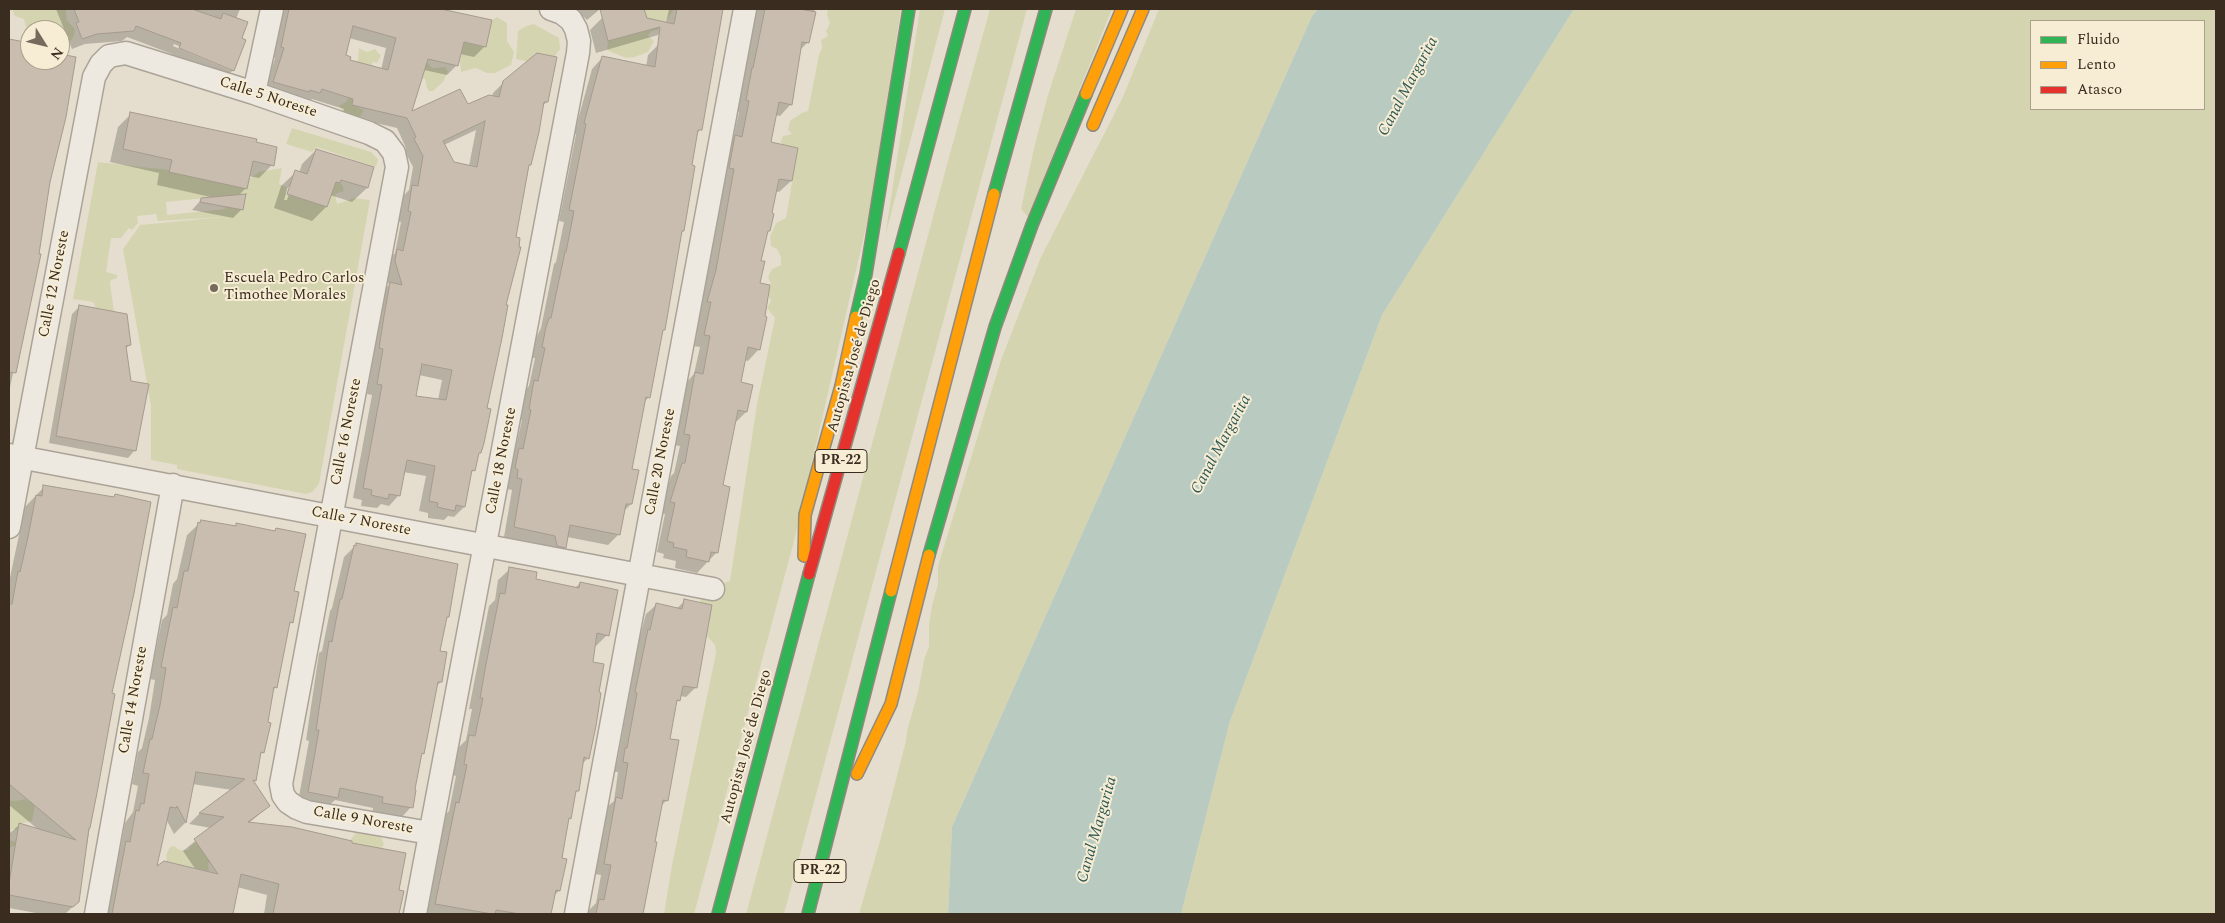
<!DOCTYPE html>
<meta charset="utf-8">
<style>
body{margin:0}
#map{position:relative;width:2225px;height:923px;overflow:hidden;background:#e5dece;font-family:Spectral,serif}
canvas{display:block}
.frame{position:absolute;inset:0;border:10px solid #3a2c1f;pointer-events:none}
.legend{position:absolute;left:2030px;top:20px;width:175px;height:90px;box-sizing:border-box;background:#f6edd4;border:1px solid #aba08c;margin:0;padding:6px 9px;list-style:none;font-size:15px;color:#3a2c1f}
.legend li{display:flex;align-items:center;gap:10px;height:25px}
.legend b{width:25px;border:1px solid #aba08c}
.north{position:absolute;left:20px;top:20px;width:50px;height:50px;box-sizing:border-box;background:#f6edd4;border:1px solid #aba08c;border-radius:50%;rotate:126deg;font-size:14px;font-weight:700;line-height:20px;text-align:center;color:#3a2c1f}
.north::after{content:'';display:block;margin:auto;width:18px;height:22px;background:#766a5c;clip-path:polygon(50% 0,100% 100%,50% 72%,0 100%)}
</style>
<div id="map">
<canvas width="2225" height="923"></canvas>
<div class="frame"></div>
<ul class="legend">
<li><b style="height:6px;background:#30b455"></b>Fluido</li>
<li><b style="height:6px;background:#ff9f0a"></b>Lento</li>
<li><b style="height:6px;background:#e5322d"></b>Atasco</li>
</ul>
<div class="north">N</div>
</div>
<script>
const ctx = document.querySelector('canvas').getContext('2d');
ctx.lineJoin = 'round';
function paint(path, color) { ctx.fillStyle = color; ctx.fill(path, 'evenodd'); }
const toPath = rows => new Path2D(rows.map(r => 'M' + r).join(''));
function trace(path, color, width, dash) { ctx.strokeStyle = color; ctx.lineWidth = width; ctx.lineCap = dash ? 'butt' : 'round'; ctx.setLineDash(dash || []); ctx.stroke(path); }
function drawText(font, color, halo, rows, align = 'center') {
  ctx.font = font + ' Spectral,serif'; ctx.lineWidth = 4; ctx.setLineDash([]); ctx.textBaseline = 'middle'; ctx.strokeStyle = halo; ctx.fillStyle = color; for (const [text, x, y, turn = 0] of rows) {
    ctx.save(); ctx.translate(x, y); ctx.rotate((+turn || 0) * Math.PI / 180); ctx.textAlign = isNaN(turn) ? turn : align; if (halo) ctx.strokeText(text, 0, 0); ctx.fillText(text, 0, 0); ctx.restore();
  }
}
paint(toPath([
 [12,9,66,9,67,20,75,29,74,35,71,41,60,48,60,30,30,30,30,44,26,43,24,38,26,27,24,19,15,16],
 [644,9,674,9,666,22,661,21,658,30,652,31,648,35,654,41,648,52,635,57,626,58,609,51,607,49,608,41,650,30],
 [832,9,901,9,872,201,794,541,694,914,664,914,672,865,716,653,715,645,704,633,707,631,709,624,700,603,701,598,723,583,730,581,757,404,775,318,767,308,771,301,768,295,771,284,768,277,772,269,781,265,781,257,777,249,771,246,770,237,776,223,786,218,798,148,781,144,781,141,783,136,792,134,788,130,790,121,802,113,808,111,819,55,822,48,821,40,828,36,826,31,830,23,827,15,828,10],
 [920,9,945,9,885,237],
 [990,9,1027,9,784,914,746,914,949,157],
 [1076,9,1112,9,1028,217,1021,209,1034,148,1048,95],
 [1159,9,1318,9,1312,16,952,827,948,914,859,914,880,841,906,741,907,731,918,692,924,660,929,646,929,624,932,606,938,584,938,566,1001,360,1041,257,1122,99],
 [1574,9,2216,9,2216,914,1181,914,1230,721,1382,315],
 [2031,21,2204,21,2204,109,2031,109],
 [497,17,507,23,507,41,514,52,511,65,495,73,487,73,476,68,461,72,460,62,465,37,470,26,467,43,485,47,492,20],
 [534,24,559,38,560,49,552,60,530,62,516,59,518,31,526,26],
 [359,48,367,52,375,49,381,56,377,63,372,62,372,66,363,64,352,104,364,110,359,118,350,117,348,112,343,112,339,106,347,101,352,82,351,67,358,60],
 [422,63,428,63,432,68,445,67,448,71,443,82,433,91,429,91,427,88,425,79,420,78],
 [292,128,371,152,378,159,376,167,316,147,312,152,286,144],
 [98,162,249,179,259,172,282,168,279,184,287,187,285,193,327,207,336,182,342,184,344,191,335,194,337,204,354,198,370,200,319,484,312,492,306,494,177,469,177,465,151,460,151,406,123,249,140,225,223,217,158,221,156,214,137,216,138,223,132,230,129,228,121,238,111,238,106,272,117,275,117,278,111,280,110,283,114,312,96,308,93,302,73,299],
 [224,196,225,209,167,215,166,202],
 [39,786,32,821,19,824,17,830,12,829,9,840,17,842,17,845,9,848,9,800,15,801,25,799,27,801,29,795],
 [361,829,379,832,384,844,381,850,352,843,350,841,356,832],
 [196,842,214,864,208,863,209,871,167,862,166,855,170,847,174,846,179,850,188,850,189,847]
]), '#d4d5b0');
paint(toPath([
 [1318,9,1574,9,1382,315,1230,721,1181,914,948,914,952,827,1312,16]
]), '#b9cac0');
paint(toPath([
 [56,9,240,9,236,19,233,70,223,81,170,58,172,54,127,37,122,41,85,44,72,49],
 [174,44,230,68,230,70,173,46],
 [283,9,436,9,490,21,485,46,474,57,460,54,457,65,447,75,424,70,410,113,468,105,492,97,493,93,504,82,547,102,542,106,521,203,480,452,477,455,474,470,470,474,464,507,454,517,448,516,444,520,428,518,428,513,419,511,426,476,403,472,399,495,389,506,381,504,377,508,361,506,362,500,353,498,372,395,367,394,373,359,369,358,380,294,389,285,385,272,387,261,395,253,401,222,398,221,402,197,409,190,413,167,404,150,406,148,397,128,342,115,344,109,312,99,308,103,264,92,275,58,271,57],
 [349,38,386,48,381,70,348,61,344,56],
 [476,130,469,166,453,163,444,145],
 [419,375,442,380,438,400,415,397],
 [575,9,600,9,587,20],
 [636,9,643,9,646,19,666,23,669,9,721,9,713,65,700,130,696,134,683,231,680,234,664,329,661,332,649,397,644,402,631,470,631,504,624,511,619,534,608,545,567,537,565,547,555,558,545,547,504,537,512,490,507,489,508,460,514,454,522,420,519,420,523,392,529,386,535,358,532,358,536,338,541,328,554,264,556,262,564,222,559,221,576,134,574,134,592,69,602,58,646,67,648,55,658,45,665,28,658,35,596,53,590,30,602,18],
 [757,9,815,9,808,42,799,51,791,104,780,116,775,115,770,143,791,181,779,192,775,191,760,262,759,349,748,361,744,360,740,383,751,386,746,412,734,424,721,486,717,552,697,573,675,568,676,561,663,558,664,554,657,552,665,514,660,513,671,476,674,473,680,446,673,445,684,385,694,374,700,347,693,346,700,313,697,313,724,148,733,139,739,112,735,111],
 [9,40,30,45,30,60,60,60,60,55,75,58,49,182,37,255,39,255,9,392],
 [131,114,255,143,272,165,259,178,248,176,246,188,238,196,244,195,241,210,233,218,192,210,201,200,215,198,157,185,159,173,110,162,118,127],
 [316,150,373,168,367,188,352,202,330,195,326,207,312,221,274,208,281,186,296,172,299,173,302,164],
 [288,187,291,187,287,200,284,200],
 [79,307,130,345,125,349,135,450,128,458,49,443,72,314],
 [44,487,111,694,78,902,65,914,41,914,9,908,9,834,19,825,40,831,9,805,9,582,25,507],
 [201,522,234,527,237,525,273,532,276,529,292,592,291,622,288,626,276,687,272,691,263,752,259,756,253,782,269,806,249,823,403,892,398,914,264,914,267,895,237,887,232,914,104,914,115,854,120,850,125,823,133,812,138,786,132,784,138,752,142,748,149,718,155,680,150,679,162,620,167,615,173,584,177,579,187,535],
 [192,784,232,790,200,813,189,824,211,828,183,851,196,870,156,869,166,819,174,834,185,823],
 [357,544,448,617,445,619,439,652,441,682,435,687,411,807,401,818,372,814,373,808,335,800,326,808,298,802,309,741,306,740,319,653,322,651,330,611,332,608,344,557],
 [510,569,535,580,575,588,580,583,607,635,596,646,594,646,591,663,588,758,582,764,578,790,575,794,570,818,567,821,560,859,559,891,553,896,550,914,425,914,445,815,449,811,456,776,453,775,458,748,466,740,472,709,469,709,489,606,495,600,498,580],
 [685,601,696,687,686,697,680,696,676,704,669,740,667,800,660,807,654,843,656,843,643,914,589,914,589,910,596,903,601,875,595,874,606,808,614,801,618,772,614,772,618,757,628,702,626,702,639,640,646,614,656,605,676,609]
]), '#0003');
const building = toPath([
 [74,9,192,9,221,19,223,13,248,22,242,38,246,40,234,71,179,48,181,43,136,26,134,31,97,34,82,39,76,23,79,22,74,9],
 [289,9,441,9,492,20,486,47,464,42,458,66,428,59,412,111,460,89,468,104,489,95,499,97,503,81,537,53,557,57,548,102,544,102,539,132,531,165,529,165,516,237,520,238,519,247,521,247,506,305,508,305,502,338,487,408,491,409,484,443,481,453,479,453,475,471,472,470,465,507,456,505,455,511,437,507,438,503,429,501,435,466,407,460,400,496,389,494,388,499,371,495,372,490,363,488,382,385,377,384,383,349,379,348,384,316,390,282,402,285,395,261,397,249,403,251,411,212,408,211,412,185,418,186,423,156,414,139,416,137,407,118,352,105,353,99,322,89,320,93,310,90,309,92,273,82,284,48,281,47,289,9],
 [353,26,396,38,388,70,350,60,351,57,346,55,353,26],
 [485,121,477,167,454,162,443,141,485,121],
 [422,364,452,370,446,400,416,396,422,364],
 [600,9,644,9,647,18,674,24,677,9,723,9,702,130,698,130,692,165,695,166,684,231,682,231,665,330,663,330,650,398,646,397,632,469,639,470,632,504,626,504,620,535,570,525,566,548,557,546,555,536,514,527,522,479,517,478,518,470,515,468,519,448,523,449,531,410,529,409,534,380,538,381,545,348,542,347,546,327,549,318,551,318,565,252,566,252,574,211,569,210,586,124,584,123,602,56,655,67,660,27,608,41,600,9],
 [765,9,800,9,816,12,809,43,802,42,792,105,779,102,771,142,798,148,792,181,779,179,772,213,774,214,770,231,768,231,761,261,765,261,760,283,770,285,765,316,767,317,760,350,748,347,741,382,753,385,747,412,738,410,723,485,730,487,718,553,711,552,709,562,686,557,687,550,673,547,674,543,667,541,675,503,670,502,682,463,685,463,690,435,684,434,695,372,703,374,710,336,704,335,711,302,707,302,716,270,734,169,729,168,735,135,742,137,749,101,746,100,752,68,753,68,765,9],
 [9,39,30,43,30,60,60,60,60,54,76,57,66,117,50,182,39,254,41,254,16,373,9,372,9,39],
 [130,112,257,139,256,142,277,147,274,166,253,161,247,189,169,172,172,160,123,149,130,112],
 [316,149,374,167,368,188,341,180,340,183,336,182,327,207,287,194,295,170,307,174,316,149],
 [246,194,243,210,200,202,201,198,246,194],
 [79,305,127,314,131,345,126,346,131,381,149,384,136,451,56,436,79,305],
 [43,485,114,497,115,494,151,502,134,593,112,693,115,694,97,793,90,828,89,828,79,902,73,907,9,895,9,883,19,823,76,840,9,784,9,604,12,604,18,571,20,572,28,537,36,495,42,496,43,485],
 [201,520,236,526,236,523,275,531,276,528,306,534,294,591,299,592,293,623,290,622,277,688,274,687,268,722,271,723,264,753,261,752,256,781,253,780,270,806,248,822,292,827,352,841,352,843,406,853,399,890,404,891,399,914,273,914,279,884,241,874,233,914,112,914,126,841,130,842,136,810,139,811,141,803,144,804,149,774,143,773,150,739,152,739,160,705,166,668,161,667,173,607,177,608,184,571,188,571,198,522,200,523,201,520],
 [196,772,245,779,199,813,224,817,194,839,218,874,164,861,157,866,170,807,176,808,177,806,186,823,196,772],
 [356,543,458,564,449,617,447,617,440,651,447,652,442,682,438,682,424,754,422,753,415,789,416,790,413,808,382,803,383,797,340,788,338,798,308,792,319,730,316,730,329,641,332,642,340,599,342,599,354,545,356,546,356,543],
 [509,567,537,572,536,579,579,588,580,582,618,590,609,636,597,633,593,662,604,664,599,692,601,693,596,726,589,759,584,757,579,791,576,791,571,819,569,818,562,858,567,859,560,891,556,890,551,914,520,914,496,910,495,914,492,914,435,904,456,802,459,803,467,765,464,764,469,735,475,736,483,698,480,698,486,664,500,593,505,594,509,567],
 [684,599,712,605,697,688,683,686,680,701,677,700,670,739,679,740,668,801,663,800,655,842,657,842,643,914,596,914,599,899,604,900,611,865,604,864,616,797,622,799,628,763,623,762,625,748,627,748,637,693,635,692,648,629,650,630,656,603,682,609,684,599]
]);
paint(building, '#c9bdaf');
trace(building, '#a59a8d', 1);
const street = toPath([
 [254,93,272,9],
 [9,455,713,589],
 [9,527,94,77,101,64,109,56,126,53,254,93,369,133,385,141,394,153,397,167,281,784,283,795,288,802,297,808,307,812,430,833],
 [96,914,173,485],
 [415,914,578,53,579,41,576,29,571,20,562,13,551,9],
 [576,914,745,9]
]);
const fast = toPath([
 [994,194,1046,9],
 [899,253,965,9],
 [856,317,866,274,909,9],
 [929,555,995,327,1032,225,1086,94],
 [718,914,809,574],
 [808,914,891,591]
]);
const slow = toPath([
 [1086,94,1122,9],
 [1093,125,1143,9],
 [804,556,805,515,841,386,856,317],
 [891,591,994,194],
 [857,774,891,704,929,555]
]);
const jam = toPath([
 [809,574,899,253]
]);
trace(street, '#aba397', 25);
trace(fast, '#90897e', 14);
trace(slow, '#90897e', 14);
trace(jam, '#90897e', 14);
trace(street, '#ede9e0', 22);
trace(fast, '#30b455', 11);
trace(slow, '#ff9f0a', 11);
trace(jam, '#e5322d', 11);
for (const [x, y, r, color] of [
 [214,288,5,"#766a5c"]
]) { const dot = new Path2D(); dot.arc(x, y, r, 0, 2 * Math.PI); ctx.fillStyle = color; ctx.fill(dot); trace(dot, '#f6edd4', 2); }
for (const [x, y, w] of [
 [841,461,52],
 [820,871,52]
]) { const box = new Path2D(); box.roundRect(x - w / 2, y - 11.5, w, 23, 4); ctx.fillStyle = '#f6edd4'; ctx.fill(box); trace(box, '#3a2c1f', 1); }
drawText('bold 14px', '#3a2c1f', null, [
 ["PR-22",841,461],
 ["PR-22",820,871]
]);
drawText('15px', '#3a2c1f', '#f6edd4', [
 ["Calle 5 Noreste",268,98,18],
 ["Calle 12 Noreste",55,284,-79],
 ["Autopista José de Diego",855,356,-74],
 ["Calle 16 Noreste",347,432,-79],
 ["Calle 18 Noreste",502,461,-79],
 ["Calle 20 Noreste",661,462,-79],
 ["Calle 7 Noreste",361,522,11],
 ["Calle 14 Noreste",134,700,-80],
 ["Autopista José de Diego",747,747,-75],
 ["Calle 9 Noreste",363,821,10]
]);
drawText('15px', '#3a2c1f', '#f6edd4', [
 ["Escuela Pedro Carlos",224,279],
 ["Timothee Morales",224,296]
], 'left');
drawText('italic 16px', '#2e5957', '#f6edd4', [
 ["Canal Margarita",1409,87,-62],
 ["Canal Margarita",1222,445,-62],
 ["Canal Margarita",1098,830,-74]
]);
</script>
